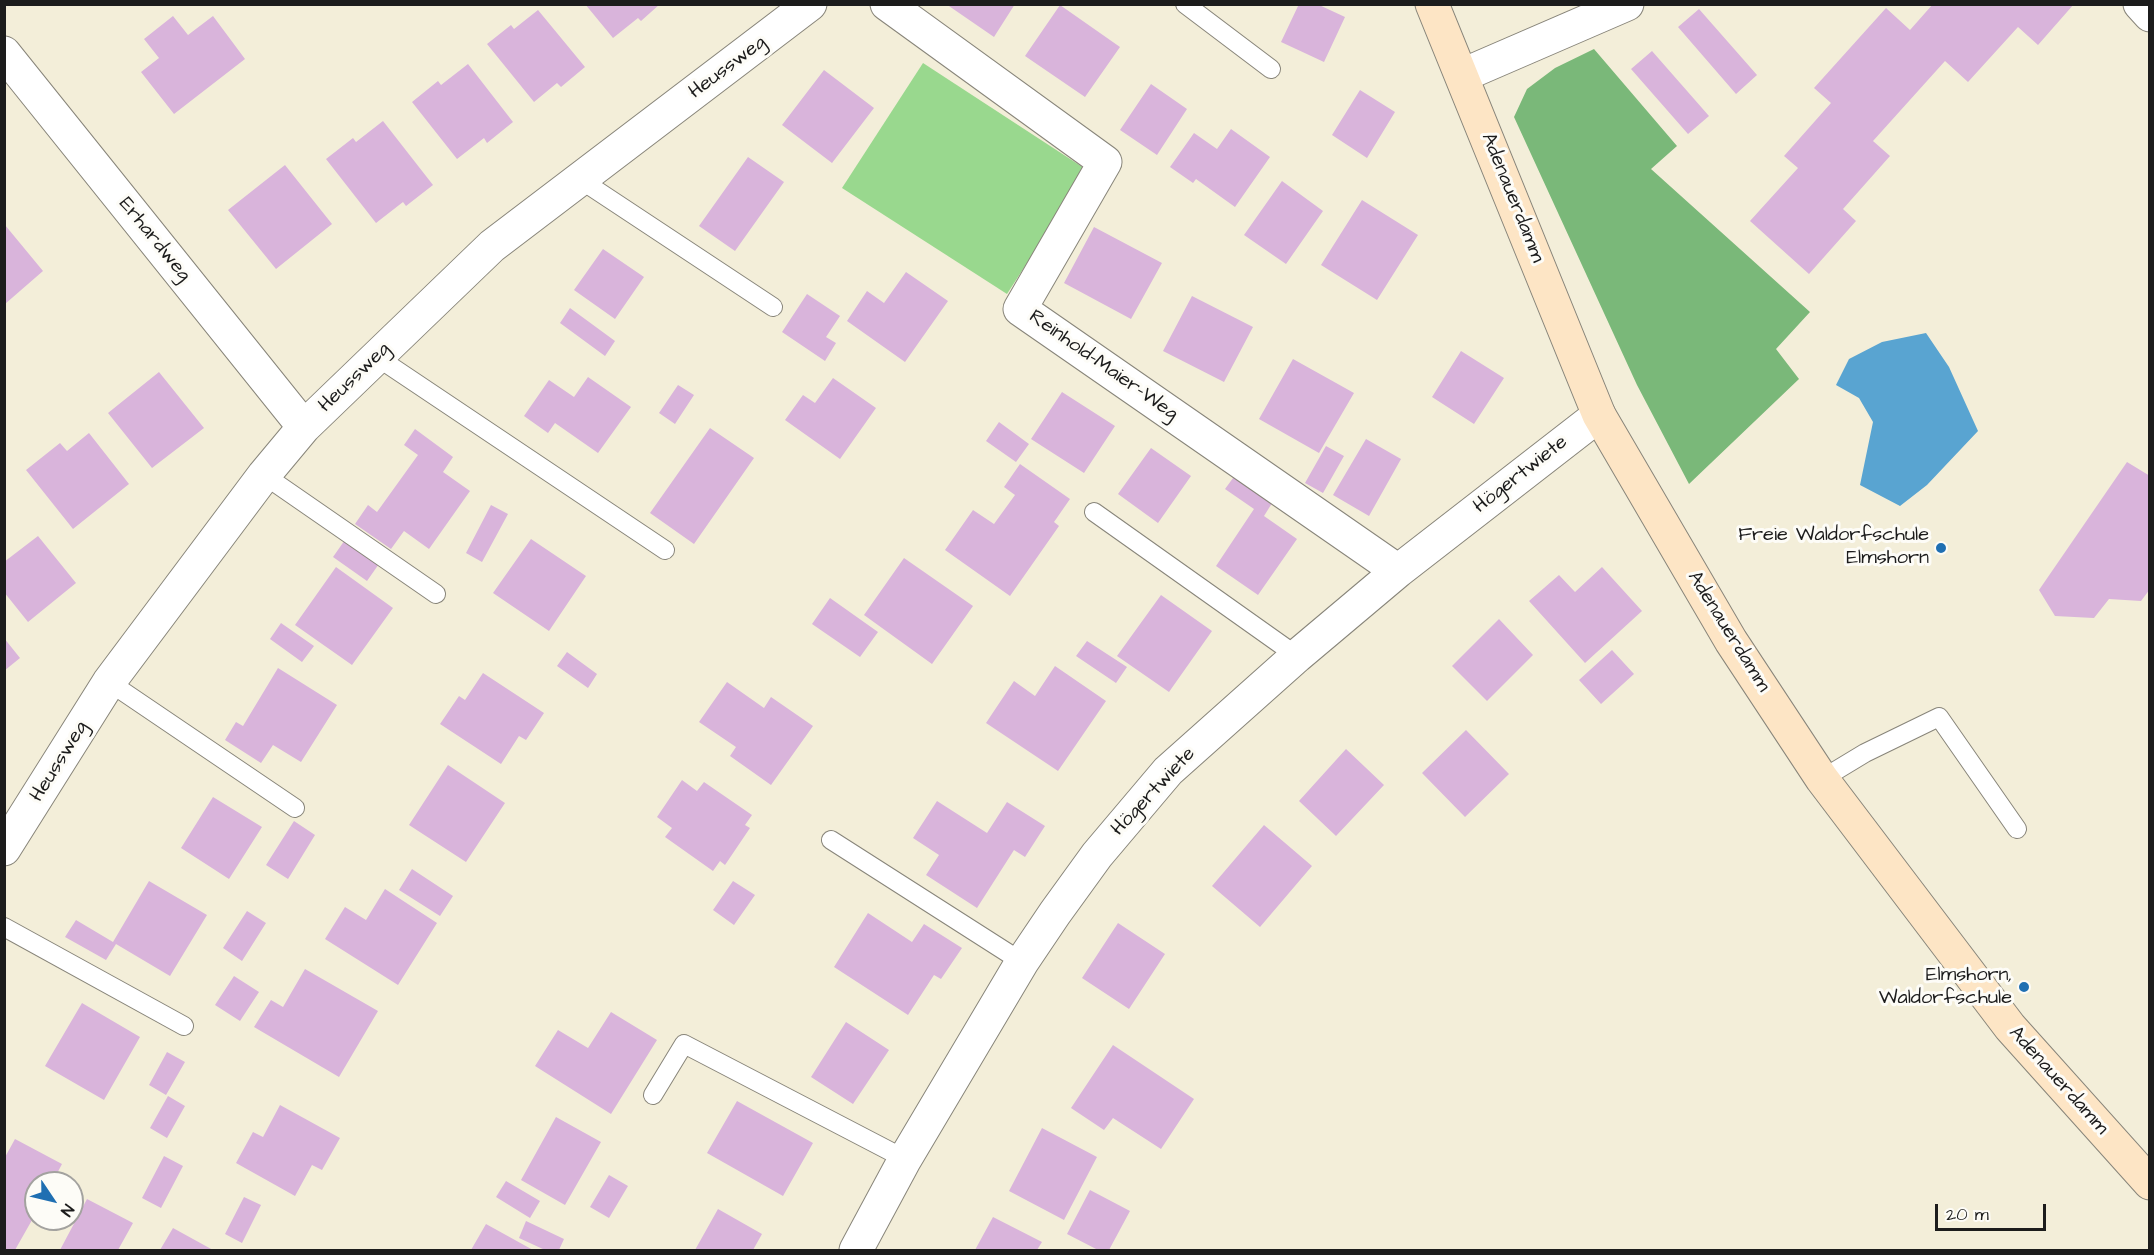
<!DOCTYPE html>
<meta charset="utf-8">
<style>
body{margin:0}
#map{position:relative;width:2154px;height:1255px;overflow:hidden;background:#f3eed9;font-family:"Architects Daughter",sans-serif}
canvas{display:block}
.frame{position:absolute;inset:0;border:6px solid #1c1c1c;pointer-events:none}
.north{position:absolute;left:24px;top:1171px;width:60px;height:60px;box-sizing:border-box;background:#fdfcf7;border:2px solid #a3a29f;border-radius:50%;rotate:125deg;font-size:16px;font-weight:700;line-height:24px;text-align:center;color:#1c1c1c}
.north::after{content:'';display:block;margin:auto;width:21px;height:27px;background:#1f6fb2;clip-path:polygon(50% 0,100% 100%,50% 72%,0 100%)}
.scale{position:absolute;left:1935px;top:1204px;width:111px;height:27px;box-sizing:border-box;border:3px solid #1c1c1c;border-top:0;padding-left:8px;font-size:18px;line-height:21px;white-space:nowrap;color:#1c1c1c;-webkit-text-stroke:4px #fdfcf7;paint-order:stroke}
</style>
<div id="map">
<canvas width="2154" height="1255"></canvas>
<div class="frame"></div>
<div class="north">N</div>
<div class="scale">20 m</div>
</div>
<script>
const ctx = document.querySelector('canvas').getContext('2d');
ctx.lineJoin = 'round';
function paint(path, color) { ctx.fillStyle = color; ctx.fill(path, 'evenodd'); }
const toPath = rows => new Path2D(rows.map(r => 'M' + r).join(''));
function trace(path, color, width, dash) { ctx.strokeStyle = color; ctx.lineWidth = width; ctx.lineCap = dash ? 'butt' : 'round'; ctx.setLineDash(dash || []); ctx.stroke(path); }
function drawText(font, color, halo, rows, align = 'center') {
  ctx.font = font + ' "Architects Daughter",sans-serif'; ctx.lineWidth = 6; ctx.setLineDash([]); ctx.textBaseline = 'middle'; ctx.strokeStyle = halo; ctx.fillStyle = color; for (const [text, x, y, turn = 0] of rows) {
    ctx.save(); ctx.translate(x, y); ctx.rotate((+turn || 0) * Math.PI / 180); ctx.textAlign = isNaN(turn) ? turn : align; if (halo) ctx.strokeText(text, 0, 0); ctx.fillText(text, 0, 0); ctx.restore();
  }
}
paint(toPath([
 [923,63,1087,170,1007,294,842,188]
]), '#99d88e');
paint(toPath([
 [1594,49,1677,146,1651,169,1810,312,1776,349,1799,379,1689,484,1637,385,1514,117,1527,89,1555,68]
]), '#7ab879');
paint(toPath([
 [1926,333,1949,367,1978,431,1927,485,1900,506,1860,485,1873,422,1859,398,1836,385,1849,359,1882,342]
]), '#59a4d1');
paint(toPath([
 [585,4,660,4,641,21,638,18,613,38],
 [946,4,1015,4,994,37],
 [1299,4,1317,4,1345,17,1324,62,1281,42],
 [1933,4,2074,4,2038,45,2018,27,1968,82,1945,61,1873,141,1890,156,1843,209,1856,221,1809,274,1750,221,1798,168,1784,156,1831,103,1814,88,1886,8,1910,30],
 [1060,5,1120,47,1085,97,1025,56],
 [1699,9,1757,75,1736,94,1678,27],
 [538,10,585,67,561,87,557,83,534,102,487,44,511,25,514,29],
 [173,16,188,35,213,16,245,59,174,114,141,72,159,58,144,39],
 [1652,51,1709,116,1688,134,1631,69],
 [468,64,513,122,487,143,484,138,457,159,412,102,438,81,441,85],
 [824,70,874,108,832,163,782,125],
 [1151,84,1187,109,1157,155,1120,130],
 [1360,90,1395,112,1367,158,1332,135],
 [383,121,433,185,406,206,403,202,376,223,326,159,353,138,356,142],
 [1231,129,1270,157,1235,207,1196,179,1193,183,1170,167,1194,133,1217,149],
 [748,157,784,182,735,251,699,226],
 [285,165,332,224,276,269,228,210],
 [1282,181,1323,211,1286,264,1244,235],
 [1362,200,1418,235,1377,300,1321,265],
 [5,225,43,271,5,304],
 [1094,227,1162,263,1131,319,1064,283],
 [603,249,644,277,615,319,574,290],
 [906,272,948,301,905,362,847,321,867,291,884,303],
 [807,294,840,316,826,337,836,343,825,361,782,332],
 [1192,296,1253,327,1224,382,1163,351],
 [570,308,615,341,605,356,560,323],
 [1461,351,1504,378,1474,424,1432,397],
 [1293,359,1354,393,1319,453,1259,419],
 [159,372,204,428,152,468,108,413],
 [588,377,631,407,598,453,555,423,548,433,524,416,549,380,574,397],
 [833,378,876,408,840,459,785,420,803,395,815,403],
 [678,385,694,395,675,424,659,413],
 [1062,392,1115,426,1084,473,1031,439],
 [999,422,1029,444,1016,462,986,441],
 [710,428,754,458,694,544,650,513],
 [415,429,453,457,443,472,470,491,429,549,404,531,391,549,355,524,368,505,377,512,418,455,404,445],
 [89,433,129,484,73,529,26,470,60,443,67,451],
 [1366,439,1401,459,1369,516,1333,495],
 [1326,446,1344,456,1323,493,1305,483],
 [1151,448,1191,476,1158,523,1118,494],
 [2127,462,2150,476,2150,589,2141,601,2109,599,2094,618,2055,616,2039,590],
 [1020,464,1070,499,1054,522,1059,526,1010,596,945,550,973,510,994,524,1015,495,1004,487],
 [1236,474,1274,500,1264,516,1297,539,1258,595,1216,566,1254,509,1225,489],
 [491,505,508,514,482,562,466,553],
 [38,536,76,583,28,622,4,592,4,562],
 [347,537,381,561,367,581,333,557],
 [531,539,586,576,549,631,493,593],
 [904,558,973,606,932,664,864,615],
 [336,567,393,608,352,665,295,625],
 [1602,567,1642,611,1585,663,1529,601,1559,575,1575,592],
 [1161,595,1212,631,1169,692,1117,656],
 [830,598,878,632,860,657,812,624],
 [1499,619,1533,655,1487,701,1452,666],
 [281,623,314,646,302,662,270,639],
 [4,638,20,658,4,671],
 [1087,641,1127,667,1116,683,1076,656],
 [1612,650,1634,674,1601,704,1579,680],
 [567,652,597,674,588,688,557,666],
 [1055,666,1106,701,1058,771,986,723,1014,681,1035,696],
 [278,668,337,705,301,762,273,745,261,763,225,740,236,722,243,726],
 [483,673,544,713,526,740,519,736,501,764,440,724,459,696,465,700],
 [727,682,764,708,771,697,813,726,771,785,730,756,736,747,699,722],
 [1466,730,1509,774,1465,817,1422,773],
 [1346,749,1384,785,1336,836,1299,801],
 [448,765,505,803,466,862,409,825],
 [682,780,697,791,704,782,752,815,745,825,750,828,725,865,720,861,713,871,665,837,672,828,657,817],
 [213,797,262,827,229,879,181,848],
 [937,801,987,833,1007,802,1045,826,1025,857,1014,850,977,908,926,875,939,855,913,838],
 [294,821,315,835,288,879,266,865],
 [1264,825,1312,866,1260,927,1212,886],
 [412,869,453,896,440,916,399,890],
 [149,881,207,915,170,976,116,944,106,960,65,937,76,920,113,942],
 [733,881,755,895,734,925,713,910],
 [385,889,437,923,398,985,325,939,345,907,366,920],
 [247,911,266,923,242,961,223,948],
 [868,913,912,942,924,924,962,948,941,979,934,975,908,1015,834,967],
 [1118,923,1165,954,1129,1009,1082,978],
 [305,969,378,1011,339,1077,254,1027,271,1000,283,1007],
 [234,976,259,992,240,1021,215,1005],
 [82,1003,140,1037,104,1100,45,1066],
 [611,1012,657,1040,611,1114,535,1066,558,1030,588,1048],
 [846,1022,889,1050,853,1104,811,1077],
 [1113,1045,1194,1099,1161,1149,1113,1118,1104,1130,1071,1108],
 [167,1052,185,1062,166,1095,149,1085],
 [168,1096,185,1106,167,1138,150,1128],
 [737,1101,813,1143,783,1196,707,1153],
 [280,1105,340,1138,322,1170,312,1165,295,1196,236,1163,253,1132,263,1137],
 [556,1117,601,1142,565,1205,521,1180],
 [1042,1128,1097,1157,1064,1220,1009,1191],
 [15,1139,62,1164,52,1183,36,1183,36,1213,15,1250,4,1250,4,1159],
 [164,1156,183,1166,161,1208,142,1198],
 [609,1175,628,1186,609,1218,590,1207],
 [506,1181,540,1201,530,1218,496,1197],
 [1090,1190,1130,1211,1109,1250,1098,1250,1067,1234],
 [244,1197,261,1205,242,1243,225,1234],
 [87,1199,133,1223,118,1250,60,1250],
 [718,1209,762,1234,753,1250,695,1250],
 [993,1217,1042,1242,1037,1250,975,1250],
 [526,1221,564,1239,559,1250,545,1250,519,1238],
 [486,1224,533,1250,471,1250],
 [173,1228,213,1250,160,1250]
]), '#d9b4db');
const lane = toPath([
 [1185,4,1271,69],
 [581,180,773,307],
 [377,357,665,550],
 [264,475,436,594],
 [1094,512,1297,656],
 [109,682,295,808],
 [1822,779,1865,753,1939,717,2017,829],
 [831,840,1022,962],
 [4,927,184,1026],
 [653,1095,684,1044,905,1159]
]);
const street = toPath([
 [887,4,1105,162,1020,309,1398,571],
 [2140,4,2150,15],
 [4,53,304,427],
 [1463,75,1627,4],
 [4,849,109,682,264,475,304,427,492,246,810,4],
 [856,1250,905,1159,1022,962,1055,913,1097,855,1168,771,1297,656,1398,571,1599,415]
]);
const secondary = toPath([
 [1432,4,1599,415,1731,641,1822,779,2010,1027,2150,1183]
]);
trace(lane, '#88857a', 20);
trace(street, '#88857a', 35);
trace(secondary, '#88857a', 35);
trace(lane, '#fff', 18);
trace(street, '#fff', 33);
trace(secondary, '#fde5c5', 33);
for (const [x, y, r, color] of [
 [1941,548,6,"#1f6fb2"],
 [2024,987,6,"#1f6fb2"]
]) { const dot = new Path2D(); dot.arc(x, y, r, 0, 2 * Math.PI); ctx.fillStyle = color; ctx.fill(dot); trace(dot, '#fdfcf7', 2); }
drawText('20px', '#1c1c1c', '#fdfcf7', [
 ["Heussweg",728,68,-37],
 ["Adenauerdamm",1512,198,68],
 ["Erhardweg",154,240,51],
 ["Reinhold-Maier-Weg",1103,366,35],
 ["Heussweg",355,378,-44],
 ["Högertwiete",1521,475,-38],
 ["Adenauerdamm",1728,632,58],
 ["Heussweg",60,762,-58],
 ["Högertwiete",1154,792,-47],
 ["Adenauerdamm",2058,1081,48]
]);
drawText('20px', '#1c1c1c', '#fdfcf7', [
 ["Freie Waldorfschule",1929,536],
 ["Elmshorn",1929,559],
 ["Elmshorn,",2012,976],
 ["Waldorfschule",2012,999]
], 'right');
</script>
